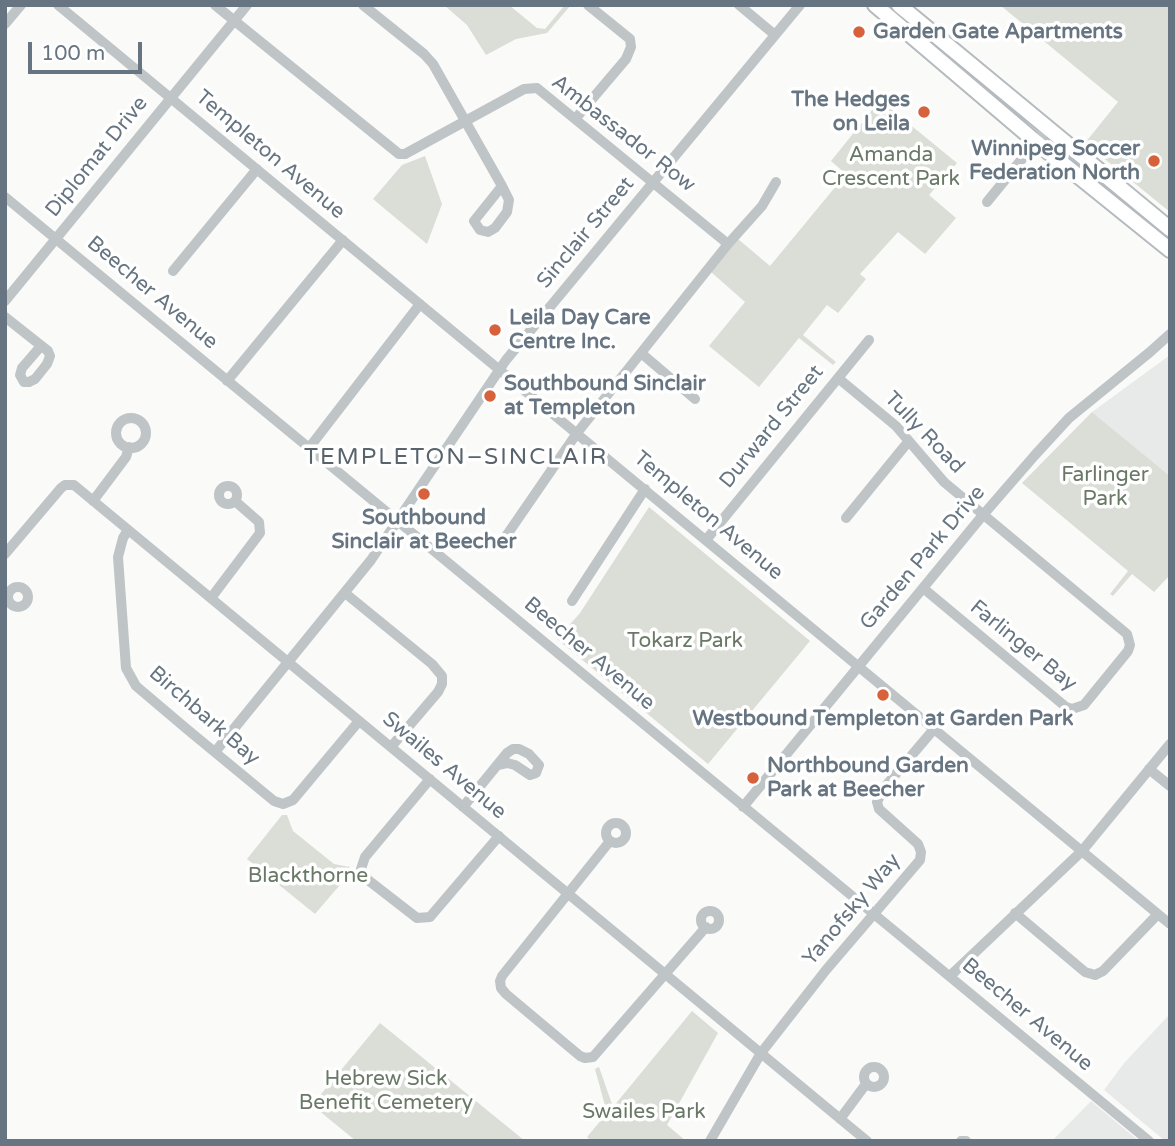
<!DOCTYPE html>
<meta charset="utf-8">
<style>
body{margin:0}
#map{position:relative;width:1175px;height:1146px;overflow:hidden;background:#fafaf8;font-family:"Varela Round",sans-serif}
canvas{display:block}
.frame{position:absolute;inset:0;border:7px solid #667581;pointer-events:none}
.scale{position:absolute;left:28px;top:42px;width:114px;height:32px;box-sizing:border-box;border:4px solid #667581;border-top:0;padding-left:9px;font-size:21px;line-height:24px;white-space:nowrap;color:#667581;-webkit-text-stroke:5px #fff;paint-order:stroke}
</style>
<div id="map">
<canvas width="1175" height="1146"></canvas>
<div class="frame"></div>
<div class="scale">100 m</div>
</div>
<script>
const ctx = document.querySelector('canvas').getContext('2d');
ctx.lineJoin = 'round';
function paint(path, color) { ctx.fillStyle = color; ctx.fill(path, 'evenodd'); }
const toPath = rows => new Path2D(rows.map(r => 'M' + r).join(''));
function trace(path, color, width, dash) { ctx.strokeStyle = color; ctx.lineWidth = width; ctx.lineCap = dash ? 'butt' : 'round'; ctx.setLineDash(dash || []); ctx.stroke(path); }
function drawText(font, color, halo, rows, align = 'center') {
  ctx.font = font + ' "Varela Round",sans-serif'; ctx.lineWidth = 7; ctx.setLineDash([]); ctx.textBaseline = 'middle'; ctx.strokeStyle = halo; ctx.fillStyle = color; for (const [text, x, y, turn = 0] of rows) {
    ctx.save(); ctx.translate(x, y); ctx.rotate((+turn || 0) * Math.PI / 180); ctx.textAlign = isNaN(turn) ? turn : align; if (halo) ctx.strokeText(text, 0, 0); ctx.fillText(text, 0, 0); ctx.restore();
  }
}
paint(toPath([
 [1170,355,1170,476,1092,412],
 [1170,1014,1170,1141,1165,1141,1104,1090,1125,1062],
 [1091,1101,1139,1141,1052,1141]
]), '#e8e9e9');
paint(toPath([
 [444,5,509,5,537,28,545,29,565,5,571,5,547,33,516,39,486,55,467,25],
 [1000,5,1170,5,1170,212,1085,143,1118,102],
 [880,100,957,163,929,195,956,218,925,254,898,232,860,274,866,279,838,313,827,305,803,335,836,362,833,365,799,338,759,387,709,346,745,302,711,272,738,239,770,266,846,174,831,161],
 [425,156,442,204,427,244,373,199,402,165],
 [1092,412,1170,476,1170,575,1154,592,1132,574,1113,596,1110,594,1128,571,1022,483],
 [649,507,810,641,708,764,557,639,580,613],
 [282,815,287,815,293,831,334,864,350,867,353,876,345,879,315,914,247,859],
 [692,1011,718,1033,667,1125,686,1141,591,1141,587,1137,607,1113,595,1069,599,1067,613,1107],
 [380,1023,525,1141,356,1141,312,1105]
]), '#daded7');
const major = toPath([
 [875,5,1036,142,1170,250],
 [899,5,1170,229]
]);
trace(major, '#b5babe', 18);
trace(toPath([
 [58,5,1170,924],
 [215,5,399,154,405,154,524,89,537,88,728,244],
 [363,5,424,54,433,64,502,186,509,200,507,212,495,228,488,232,480,230,474,221,502,186],
 [739,5,775,35],
 [5,24,21,5],
 [576,118,626,59,631,47,630,39,588,5],
 [5,197,1149,1141],
 [987,202,1048,127],
 [173,271,257,169],
 [5,301,247,5],
 [5,317,48,351,50,356,47,364,35,379,29,382,24,382,20,375,22,368,41,346],
 [641,353,695,399],
 [838,378,896,426,944,482,1127,634,1130,645,1128,651,1084,705,1072,709,1066,707,923,588],
 [227,381,343,240],
 '116 433a15 15 0 1 1 30 0a15 15 0 1 1-30 0Z',
 [309,448,420,304],
 '219 495a9 9 0 1 1 18 0a9 9 0 1 1-18 0Z',
 [93,501,126,457,129,447],
 [846,518,908,442],
 [128,530,123,538,118,557,126,668,136,686,188,730,274,801,283,804,293,800,359,721],
 [706,540,869,340],
 [502,542,577,433,728,244,762,206,776,182],
 [5,554,61,488,65,485,74,485,867,1141],
 '8 597a10 10 0 1 1 20 0a10 10 0 1 1-20 0Z',
 [345,593,432,664,442,676,442,684,438,692,391,747],
 [211,598,260,533,259,522,235,501],
 [572,601,645,489],
 [215,752,371,560,506,360,800,5],
 [1149,769,1170,786],
 [430,779,365,857,361,869,368,880,417,918,430,917,499,836],
 [463,807,507,753,513,749,519,749,529,754,539,765,536,773,530,775,515,765,507,763,498,765],
 [743,807,983,515,1035,455,1069,418,1150,352,1170,334],
 '606 833a10 10 0 1 1 20 0a10 10 0 1 1-20 0Z',
 [610,841,502,976,500,981,501,988,506,994,580,1056,585,1058,593,1057,706,927],
 '701 920a9 9 0 1 1 18 0a9 9 0 1 1-18 0Z',
 [1015,913,1085,972,1095,975,1103,971,1158,914],
 [950,976,1082,851,1170,744],
 '864 1077a10 10 0 1 1 20 0a10 10 0 1 1-20 0Z',
 [840,1119,866,1084],
 [710,1141,761,1053,826,970,920,860,921,852,918,844,879,809,877,802,884,788,934,729],
 [961,1141,966,1141]
]), '#bfc4c7', 10);
trace(major, '#fff', 14);
for (const [x, y, r, color] of [
 [859,32,7,"#d7613b"],
 [924,112,7,"#d7613b"],
 [1154,161,7,"#d7613b"],
 [495,330,7,"#d7613b"],
 [490,396,7,"#d7613b"],
 [424,494,7,"#d7613b"],
 [883,695,7,"#d7613b"],
 [753,778,7,"#d7613b"]
]) { const dot = new Path2D(); dot.arc(x, y, r, 0, 2 * Math.PI); ctx.fillStyle = color; ctx.fill(dot); trace(dot, '#fff', 2.5); }
drawText('bold 21px', '#667581', '#fff', [
 ["Garden Gate Apartments",873,32],
 ["The Hedges",910,100,"right"],
 ["on Leila",910,124,"right"],
 ["Winnipeg Soccer",1140,149,"right"],
 ["Federation North",1140,173,"right"],
 ["Leila Day Care",509,318],
 ["Centre Inc.",509,342],
 ["Southbound Sinclair",504,384],
 ["at Templeton",504,408],
 ["Southbound",424,518,"center"],
 ["Sinclair at Beecher",424,542,"center"],
 ["Westbound Templeton at Garden Park",883,719,"center"],
 ["Northbound Garden",767,766],
 ["Park at Beecher",767,790]
], 'left');
drawText('21px', '#667581', '#fff', [
 ["Ambassador Row",623,134,38],
 ["Templeton Avenue",270,155,40],
 ["Diplomat Drive",97,157,-51],
 ["Sinclair Street",586,233,-50],
 ["Beecher Avenue",152,293,40],
 ["Durward Street",772,427,-51],
 ["Tully Road",924,433,46],
 ["Templeton Avenue",708,516,40],
 ["Garden Park Drive",923,558,-50],
 ["Farlinger Bay",1023,646,39],
 ["Beecher Avenue",589,654,40],
 ["Birchbark Bay",204,716,41],
 ["Swailes Avenue",444,766,40],
 ["Yanofsky Way",852,910,-50],
 ["Beecher Avenue",1027,1015,40]
]);
drawText('21px', '#697966', '#fff', [
 ["Amanda",891,155],
 ["Crescent Park",891,179],
 ["Farlinger",1105,475],
 ["Park",1105,499],
 ["Tokarz Park",685,641],
 ["Blackthorne",308,876],
 ["Hebrew Sick",386,1079],
 ["Benefit Cemetery",386,1103],
 ["Swailes Park",644,1112]
]);
ctx.letterSpacing = '2px';
drawText('23px', '#59636c', '#fff', [
 ["TEMPLETON–SINCLAIR",456,458]
]);
ctx.letterSpacing = '0px';
</script>
